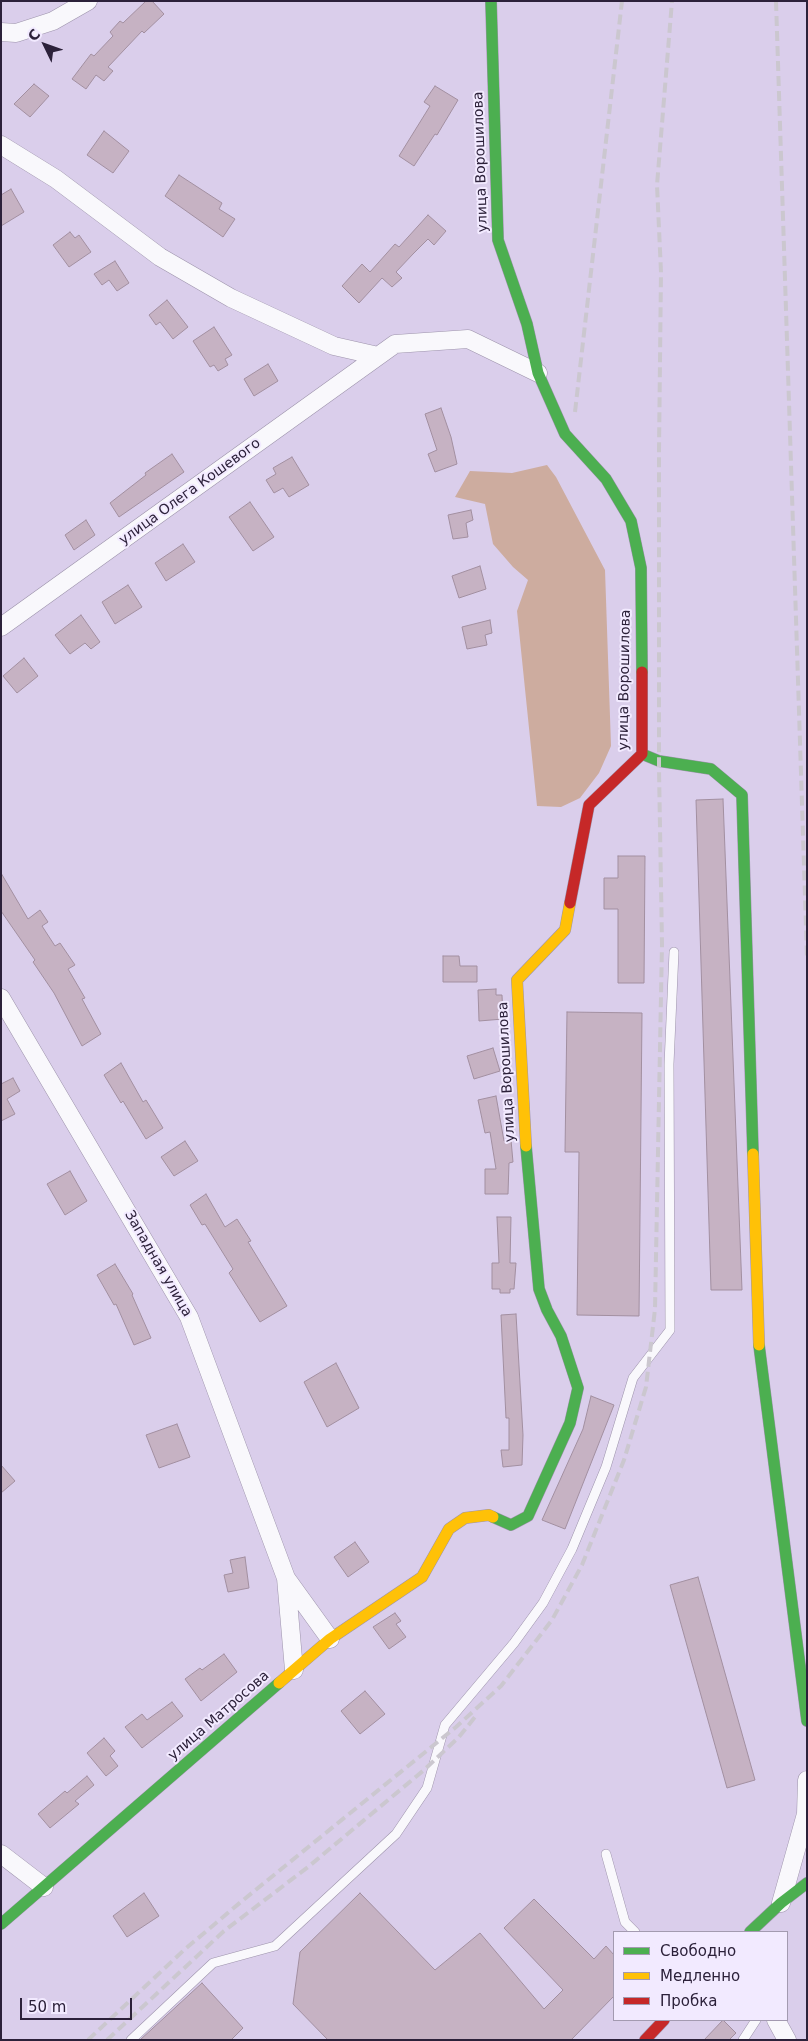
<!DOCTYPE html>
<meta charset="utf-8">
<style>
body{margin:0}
#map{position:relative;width:808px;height:2041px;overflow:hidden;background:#daceeb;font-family:"DejaVu Sans",sans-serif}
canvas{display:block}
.frame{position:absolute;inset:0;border:2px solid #2c213a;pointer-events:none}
.legend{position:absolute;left:613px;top:1931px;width:175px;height:90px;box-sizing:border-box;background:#f2eaff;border:1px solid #a39ab0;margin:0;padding:6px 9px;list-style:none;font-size:15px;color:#2c213a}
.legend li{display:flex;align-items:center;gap:10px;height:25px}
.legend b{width:25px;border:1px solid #a39ab0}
.north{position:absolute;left:20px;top:20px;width:50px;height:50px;-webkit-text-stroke:4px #f2eaff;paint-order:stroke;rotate:312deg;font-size:14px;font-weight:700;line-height:20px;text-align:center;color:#2c213a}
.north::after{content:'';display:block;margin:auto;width:18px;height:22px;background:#2c213a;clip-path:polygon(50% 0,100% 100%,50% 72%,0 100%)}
.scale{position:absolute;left:20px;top:1998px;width:112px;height:22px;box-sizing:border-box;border:2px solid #2c213a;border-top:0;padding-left:6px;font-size:15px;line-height:18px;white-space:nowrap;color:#2c213a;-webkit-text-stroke:4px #f2eaff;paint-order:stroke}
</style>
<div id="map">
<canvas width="808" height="2041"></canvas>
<div class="frame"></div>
<ul class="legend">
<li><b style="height:6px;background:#4caf50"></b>Свободно</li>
<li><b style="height:6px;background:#ffc107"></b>Медленно</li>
<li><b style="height:6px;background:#c62828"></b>Пробка</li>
</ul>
<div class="north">С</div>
<div class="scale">50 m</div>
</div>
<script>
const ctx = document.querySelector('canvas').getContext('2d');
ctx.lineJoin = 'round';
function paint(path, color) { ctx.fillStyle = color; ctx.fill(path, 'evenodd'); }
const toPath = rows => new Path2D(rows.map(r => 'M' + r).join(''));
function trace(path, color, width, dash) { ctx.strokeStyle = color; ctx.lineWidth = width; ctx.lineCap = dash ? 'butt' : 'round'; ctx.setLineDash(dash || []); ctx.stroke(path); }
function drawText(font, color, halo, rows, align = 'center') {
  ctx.font = font + ' "DejaVu Sans",sans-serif'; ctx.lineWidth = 4; ctx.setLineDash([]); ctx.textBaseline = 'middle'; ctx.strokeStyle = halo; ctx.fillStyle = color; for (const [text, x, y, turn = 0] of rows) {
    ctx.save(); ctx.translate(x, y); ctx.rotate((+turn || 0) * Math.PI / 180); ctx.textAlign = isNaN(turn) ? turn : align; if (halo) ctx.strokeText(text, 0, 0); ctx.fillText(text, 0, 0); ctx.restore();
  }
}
paint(toPath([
 [547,465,556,477,605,570,611,746,599,773,580,798,561,807,537,806,517,611,528,580,513,567,493,544,485,504,455,497,470,471,512,473]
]), '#cdac9f');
const building = toPath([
 [146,1,152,1,164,14,144,33,142,31,108,67,113,71,104,81,96,75,86,89,72,79,91,54,94,56,113,36,110,32,120,21,123,23,146,1],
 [34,84,49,96,30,117,14,104,34,84],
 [435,86,458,100,437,135,435,134,414,166,399,156,430,106,424,102,435,86],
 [104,131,129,151,113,173,87,155,104,131],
 [179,175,222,203,219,209,235,219,223,237,165,196,179,175],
 [11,189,24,212,1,226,1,195,11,189],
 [428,215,446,231,434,245,428,239,413,254,396,272,402,278,392,287,382,278,359,303,342,286,362,264,370,272,395,244,399,247,428,215],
 [70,232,75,238,79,235,91,252,69,267,53,245,70,232],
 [115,261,129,283,117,291,109,280,102,285,94,274,115,261],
 [167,300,188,327,173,339,160,322,156,325,149,315,167,300],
 [214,327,232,355,225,359,228,365,218,371,214,365,210,367,193,341,214,327],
 [268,364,278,381,254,396,244,379,268,364],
 [441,408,451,437,457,464,435,472,428,454,437,450,425,414,441,408],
 [172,454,184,472,119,517,110,503,146,475,145,473,172,454],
 [292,457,309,485,289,497,283,488,274,493,266,480,276,474,273,468,292,457],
 [250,502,274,537,253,551,229,517,250,502],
 [471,510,473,520,466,523,468,537,453,539,448,515,471,510],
 [86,520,95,535,74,550,65,535,86,520],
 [183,544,195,562,166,581,155,563,183,544],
 [480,566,486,589,459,598,452,576,480,566],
 [128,585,142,607,115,624,102,602,128,585],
 [81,615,100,642,91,649,85,643,70,654,55,635,81,615],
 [490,620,492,633,485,635,487,645,467,649,462,627,490,620],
 [24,658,38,676,17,693,3,676,24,658],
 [723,799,742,1290,711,1290,696,800,723,799],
 [618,856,645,856,644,983,618,983,618,909,604,909,604,878,618,878,618,856],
 [1,873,28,919,40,910,48,922,42,926,55,946,60,943,75,965,68,969,85,998,82,999,101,1034,82,1046,54,993,33,962,35,960,1,911,1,873],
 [443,956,459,956,460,966,477,966,477,982,443,982,443,956],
 [496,989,496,995,502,995,503,1019,479,1021,478,990,496,989],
 [567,1012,642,1013,639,1316,577,1315,579,1152,565,1152,567,1012],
 [493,1048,500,1071,474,1079,467,1056,493,1048],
 [121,1063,143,1102,146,1100,163,1128,146,1139,123,1101,121,1103,104,1075,121,1063],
 [13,1078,20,1091,7,1099,15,1114,1,1121,1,1084,13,1078],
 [496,1096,504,1141,511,1140,513,1162,509,1163,508,1194,485,1194,485,1169,496,1169,490,1132,485,1133,478,1100,496,1096],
 [185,1141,198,1161,174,1176,161,1157,185,1141],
 [70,1171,87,1201,65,1215,47,1184,70,1171],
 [206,1194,225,1227,237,1219,251,1241,248,1242,287,1306,260,1322,229,1273,233,1269,205,1224,202,1225,190,1205,206,1194],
 [497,1217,511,1217,510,1263,516,1263,514,1289,510,1289,510,1293,500,1293,500,1289,492,1289,492,1263,499,1263,497,1217],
 [115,1264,133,1294,132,1295,151,1338,134,1345,116,1304,114,1305,97,1275,115,1264],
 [516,1314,523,1435,522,1465,503,1467,501,1450,509,1450,509,1418,506,1418,501,1315,516,1314],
 [336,1363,359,1408,327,1427,304,1382,336,1363],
 [591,1396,614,1405,565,1529,542,1520,583,1429,591,1396],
 [177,1424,190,1457,159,1468,146,1435,177,1424],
 [1,1465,15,1481,1,1493,1,1465],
 [355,1542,369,1562,348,1577,334,1557,355,1542],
 [245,1557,249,1588,228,1592,224,1575,233,1573,230,1560,245,1557],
 [698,1577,755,1780,727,1788,670,1585,698,1577],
 [395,1613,401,1621,396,1624,406,1637,389,1649,373,1627,395,1613],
 [224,1654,237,1672,201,1701,185,1679,200,1668,202,1670,224,1654],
 [365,1691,385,1714,360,1734,341,1711,365,1691],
 [172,1702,183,1716,142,1748,125,1727,142,1714,147,1720,172,1702],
 [104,1738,115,1751,110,1756,118,1766,106,1776,87,1753,104,1738],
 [87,1776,94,1785,75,1801,79,1804,50,1828,38,1814,65,1791,67,1793,87,1776],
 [144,1893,159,1916,127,1937,113,1916,144,1893],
 [360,1893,435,1970,480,1933,544,2009,563,1990,504,1928,534,1899,594,1959,606,1946,614,1955,614,1996,571,2040,328,2040,293,2004,300,1952,360,1893],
 [202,1983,243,2028,231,2040,140,2040,202,1983],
 [723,2020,736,2033,729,2040,704,2040,723,2020]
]);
paint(building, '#c6b2c3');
trace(building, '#a28fa0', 1);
const lane = toPath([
 [606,1854,625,1922,635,1932],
 [131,2040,213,1963,275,1946,396,1834,427,1788,445,1725,514,1643,543,1603,572,1549,606,1467,633,1378,670,1330,669,1064,674,952],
 [743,2040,756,2020]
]);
const street = toPath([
 [1,32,16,33,53,21,88,1],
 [1,145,56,179,160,257,231,298,334,346,378,356],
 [1,627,395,344,468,339,538,373],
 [1,998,189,1317,286,1578],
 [294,1670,286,1578,330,1639],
 [1,1854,44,1887],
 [781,1903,806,1814,807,1780],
 [776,2020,787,2040]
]);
const fast = toPath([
 [491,1,498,240,527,324,538,373,565,434,606,479,631,521,641,568,642,672],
 [642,754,659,761,711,769,742,795,753,1154],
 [759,1345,807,1721],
 [493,1517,511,1525,528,1516,570,1423,578,1388,561,1336,547,1310,539,1289,526,1146],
 [1,1924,279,1683],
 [750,1932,781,1903,807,1883]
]);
const slow = toPath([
 [526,1146,517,980,565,930,570,903],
 [753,1154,759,1345],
 [279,1683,330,1639,422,1577,449,1529,465,1518,489,1515,493,1517]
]);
const jam = toPath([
 [570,903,589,805,642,754,642,672],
 [645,2040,664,2020]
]);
trace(lane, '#9d93ab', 10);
trace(street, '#9d93ab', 19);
trace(fast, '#9d93ab', 12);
trace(slow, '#9d93ab', 12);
trace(jam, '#9d93ab', 12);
trace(lane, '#f9f8fc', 9);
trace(street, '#f9f8fc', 18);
trace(fast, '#4caf50', 11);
trace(slow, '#ffc107', 11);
trace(jam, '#c62828', 11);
trace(toPath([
 [776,1,807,958],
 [575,412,622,1],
 [88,2040,184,1950,242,1901,456,1727,501,1686,552,1620,582,1565,624,1460,646,1387,655,1309,662,944,659,769,659,450,661,272,657,185,672,1],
 [107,2040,224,1931,308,1867,424,1770,459,1737,475,1717]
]), '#cbc7cf', 4, [10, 5]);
drawText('14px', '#2c213a', '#f2eaff', [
 ["улица Ворошилова",481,162,-92],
 ["улица Олега Кошевого",190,492,-36],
 ["улица Ворошилова",625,680,-89],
 ["улица Ворошилова",507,1072,-93],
 ["Западная улица",158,1264,60],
 ["улица Матросова",219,1716,-41]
]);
</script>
